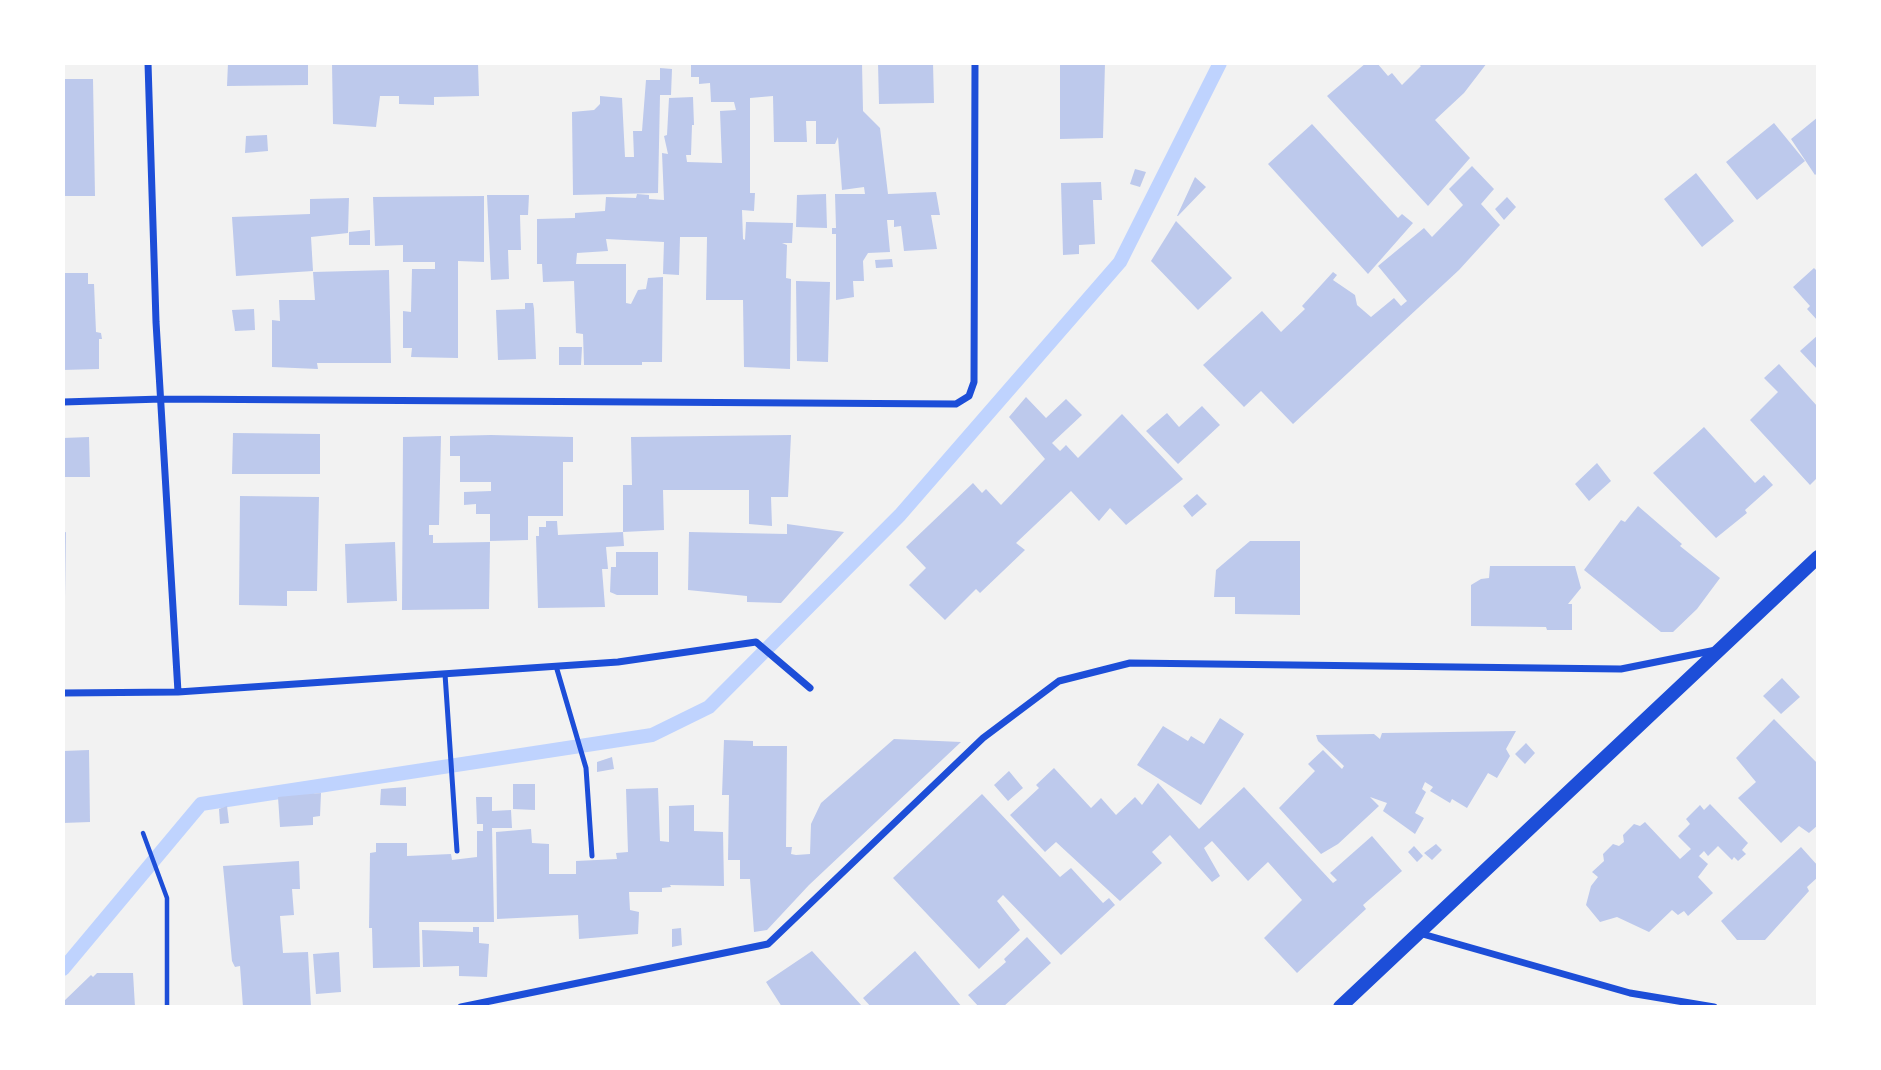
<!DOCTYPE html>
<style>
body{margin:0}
#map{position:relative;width:1881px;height:1070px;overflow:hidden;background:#f2f2f2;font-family:"Fira Sans Condensed",sans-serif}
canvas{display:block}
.frame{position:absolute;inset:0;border:65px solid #fff;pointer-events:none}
</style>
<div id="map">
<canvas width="1881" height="1070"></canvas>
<div class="frame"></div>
</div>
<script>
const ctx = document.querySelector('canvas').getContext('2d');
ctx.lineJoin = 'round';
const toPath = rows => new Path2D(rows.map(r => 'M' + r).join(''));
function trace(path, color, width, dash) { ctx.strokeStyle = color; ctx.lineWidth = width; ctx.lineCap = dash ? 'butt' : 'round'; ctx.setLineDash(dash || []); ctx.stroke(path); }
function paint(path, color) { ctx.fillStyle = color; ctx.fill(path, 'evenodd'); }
trace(toPath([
 [63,969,201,804,652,735,709,707,900,515,1120,262,1220,63]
]), '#bfd3fe', 14);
paint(toPath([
 [228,63,308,63,308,85,227,86],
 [332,63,478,63,479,96,434,97,434,105,399,104,399,96,380,96,376,127,333,124],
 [691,63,862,63,863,111,880,128,888,194,936,192,940,215,931,215,937,249,904,251,901,226,894,227,894,220,887,220,890,252,868,253,863,261,864,281,853,281,854,297,836,300,836,234,832,234,832,228,836,228,835,194,865,194,864,187,842,190,838,137,835,144,816,144,816,121,806,121,807,142,774,142,773,96,750,98,750,193,755,193,754,211,742,210,743,239,745,240,746,222,793,223,792,243,782,243,787,245,786,278,791,279,790,369,744,367,743,300,706,300,707,237,680,237,679,275,663,274,664,242,606,239,608,251,577,253,576,264,626,264,626,303,631,304,638,290,646,289,648,278,663,277,662,362,642,362,642,365,584,365,583,334,576,333,574,281,543,282,542,264,537,264,537,219,575,218,575,213,605,211,606,197,636,198,637,194,649,195,649,199,664,200,662,153,668,154,664,136,667,135,669,98,693,97,694,125,692,125,691,155,686,155,687,162,722,163,720,111,736,110,734,102,711,102,710,83,699,84,699,77,691,77],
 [878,63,933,63,934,103,879,104],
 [1060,63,1105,63,1103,138,1060,139],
 [1366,63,1377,63,1388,76,1392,73,1402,85,1421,66,1417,63,1487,63,1464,93,1435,120,1470,158,1428,206,1327,96],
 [660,68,672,69,671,95,660,95,658,193,573,195,572,112,594,110,600,104,600,96,622,98,625,157,634,157,633,131,642,131,646,80,660,80],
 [63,79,93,79,95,196,63,196],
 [1818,117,1818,172,1815,175,1791,139],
 [1774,123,1805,161,1757,200,1726,162],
 [1312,124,1398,218,1402,214,1413,223,1368,274,1268,164],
 [267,135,268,151,245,153,246,136],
 [1472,166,1494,189,1481,204,1500,225,1459,270,1293,424,1261,391,1244,407,1203,365,1262,311,1281,332,1305,309,1302,306,1333,272,1337,275,1333,280,1355,295,1357,305,1371,317,1394,298,1401,306,1407,301,1378,266,1424,228,1432,237,1463,205,1449,189],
 [1135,169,1146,172,1140,187,1130,184],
 [1696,173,1734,221,1702,247,1664,199],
 [1195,177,1206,187,1178,216,1177,216],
 [1101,182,1102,200,1093,200,1095,244,1079,245,1079,254,1063,255,1061,183],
 [826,194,827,228,796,227,797,195],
 [487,195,529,195,528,215,520,215,521,250,508,250,509,279,491,280],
 [484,196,484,262,458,261,458,358,411,357,412,348,403,348,403,311,411,312,412,269,435,269,435,262,403,262,403,245,375,246,373,197],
 [1507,197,1516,207,1504,220,1495,209],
 [349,198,348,233,311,237,313,271,236,276,232,217,310,214,310,199],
 [1176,221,1232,278,1198,310,1151,261],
 [370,230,370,245,349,245,349,232],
 [892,259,893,267,876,268,875,260],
 [1814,268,1818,272,1818,321,1807,309,1810,306,1793,287],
 [389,270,391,363,317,363,318,369,272,367,272,320,280,321,279,300,315,300,313,272],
 [63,273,88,273,88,284,94,284,96,332,101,333,102,339,99,339,99,369,63,370],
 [796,281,830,282,828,362,797,361],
 [525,303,533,303,534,309,536,359,498,360,496,310,525,309],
 [254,309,255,330,235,331,232,310],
 [1818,335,1818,370,1800,351],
 [559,347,582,347,581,365,559,365],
 [1779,364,1818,407,1818,477,1810,485,1750,420,1778,392,1764,378],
 [1026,397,1046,418,1066,399,1082,415,1052,443,1060,451,1066,445,1078,458,1122,414,1183,479,1126,525,1110,508,1099,521,1071,491,1016,543,1025,550,980,593,976,589,945,620,909,585,926,568,906,547,973,483,982,493,986,489,1001,505,1045,459,1009,417],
 [1202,406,1220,425,1178,464,1146,431,1167,413,1179,427],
 [1704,427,1755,483,1764,475,1773,485,1745,510,1747,513,1716,538,1653,473],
 [233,433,320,434,320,474,232,474],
 [491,435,573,437,573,462,563,462,563,516,528,516,528,540,490,541,490,514,476,514,476,504,464,505,464,492,491,491,491,482,460,482,460,456,450,456,450,436],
 [791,435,788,497,771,497,772,526,749,524,749,490,663,490,664,530,623,532,623,485,632,485,631,437],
 [441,436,439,525,429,525,429,535,433,535,433,543,490,542,489,609,402,610,403,437],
 [89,437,90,477,63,477,63,438],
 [1597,463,1611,481,1589,501,1575,484],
 [1197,494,1207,504,1192,517,1183,506],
 [240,496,319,497,317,591,287,591,287,606,239,605],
 [1638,506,1682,544,1680,546,1720,578,1697,609,1673,632,1661,632,1584,570,1621,520,1625,522],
 [546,521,557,521,558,535,623,532,624,546,606,547,608,569,602,569,605,607,538,608,536,536,539,536,539,527,546,527],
 [787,524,844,532,781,603,747,602,747,596,688,590,689,532,787,534],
 [66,532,65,597,63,597,63,533],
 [1250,541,1300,541,1300,615,1235,614,1235,597,1214,597,1216,570],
 [395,542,397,601,347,603,345,544],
 [616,552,658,552,658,595,617,595,610,592,611,567,616,567],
 [1490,566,1575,566,1581,588,1568,604,1572,604,1572,630,1547,630,1546,627,1471,626,1471,585,1481,579,1489,578],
 [1782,678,1800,697,1781,714,1763,696],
 [1220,718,1244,734,1201,805,1137,765,1163,726,1188,741,1191,736,1204,744],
 [1774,719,1818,764,1818,825,1809,833,1799,826,1781,843,1738,798,1756,782,1736,758],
 [1516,731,1506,749,1510,756,1497,778,1488,773,1467,808,1452,799,1450,803,1430,791,1433,787,1425,782,1422,789,1426,792,1415,813,1424,818,1415,834,1383,811,1387,803,1370,797,1379,806,1338,844,1321,854,1279,808,1315,771,1308,764,1323,750,1342,769,1344,766,1318,741,1316,735,1374,734,1380,739,1382,733],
 [894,739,961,742,809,885,767,930,754,932,750,879,740,879,740,860,728,860,729,795,722,795,724,740,753,741,753,746,787,746,786,847,792,847,791,854,796,855,810,854,811,824,821,803],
 [1526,743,1535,753,1525,764,1515,754],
 [89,750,90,822,63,823,63,751],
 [612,757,614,769,597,772,597,762],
 [1054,768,1091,808,1101,798,1116,815,1135,797,1142,805,1158,783,1199,829,1244,787,1333,883,1337,880,1330,873,1372,836,1402,871,1363,905,1366,909,1297,973,1264,938,1302,900,1268,862,1248,881,1212,841,1204,848,1220,876,1212,882,1170,835,1152,852,1162,863,1120,901,1056,842,1045,852,1010,815,1039,788,1036,785],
 [1009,771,1023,788,1008,801,994,785],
 [513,784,535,784,535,810,513,809],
 [406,787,406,806,380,805,381,789],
 [658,788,660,841,669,842,669,806,694,805,694,831,723,832,724,886,670,885,671,887,662,888,662,892,629,892,630,910,639,912,638,934,579,939,578,915,497,919,496,832,531,829,532,843,549,844,549,874,576,874,576,861,617,859,616,853,628,852,626,789],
 [321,793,320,816,313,817,313,825,280,827,278,797],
 [982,794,1060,877,1071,868,1103,903,1109,898,1115,905,1061,955,1003,895,997,901,1020,930,979,969,893,878],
 [476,797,492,797,492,811,511,810,512,828,492,828,494,922,419,922,420,967,373,968,372,928,369,928,370,853,376,852,376,843,407,843,407,856,451,854,452,860,477,857,477,831,483,831,483,824,477,824],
 [1710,804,1748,843,1742,850,1746,854,1738,861,1734,857,1732,860,1718,846,1708,856,1704,851,1699,856,1708,864,1698,877,1713,893,1688,916,1684,911,1678,915,1672,910,1649,932,1617,917,1600,922,1586,905,1591,886,1598,877,1592,872,1604,861,1603,854,1613,844,1619,846,1624,842,1623,835,1634,824,1640,826,1645,822,1680,859,1691,849,1678,836,1690,824,1686,819,1700,805,1704,810],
 [227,806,229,823,220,824,219,809],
 [1436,844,1442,850,1432,860,1424,853],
 [1414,846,1423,856,1417,862,1408,852],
 [1801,847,1818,866,1818,877,1807,887,1809,891,1765,940,1737,940,1721,921],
 [299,861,300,889,292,889,294,915,280,916,283,953,308,952,311,1007,243,1007,240,966,235,967,232,961,223,866],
 [473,927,479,927,479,943,489,944,487,977,459,976,459,966,423,967,422,930,473,932],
 [681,928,682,945,672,947,672,929],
 [1027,937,1051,963,1003,1007,979,1007,968,995,1006,962,1004,959],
 [812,951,862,1006,782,1007,766,982],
 [915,951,962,1007,871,1007,863,998],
 [339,952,341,992,316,994,313,954],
 [97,973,133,973,135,1007,63,1007,63,1002,91,975,93,977]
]), '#bdc9ec');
trace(toPath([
 [143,833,167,898,167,1007]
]), '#1d4ed8', 4.5);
trace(toPath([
 [556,666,586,768,592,856],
 [445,674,457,851]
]), '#1d4ed8', 5);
trace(toPath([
 [148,63,156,322,178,692],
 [63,402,162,399,956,404,969,396,974,382,975,63],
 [63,693,178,692,618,662,756,642,810,688],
 [1419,933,1630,993,1714,1007],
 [461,1007,768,944,983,738,1059,681,1130,663,1621,669,1716,650]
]), '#1d4ed8', 7);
trace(toPath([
 [1340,1007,1818,557]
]), '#1d4ed8', 14);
</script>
